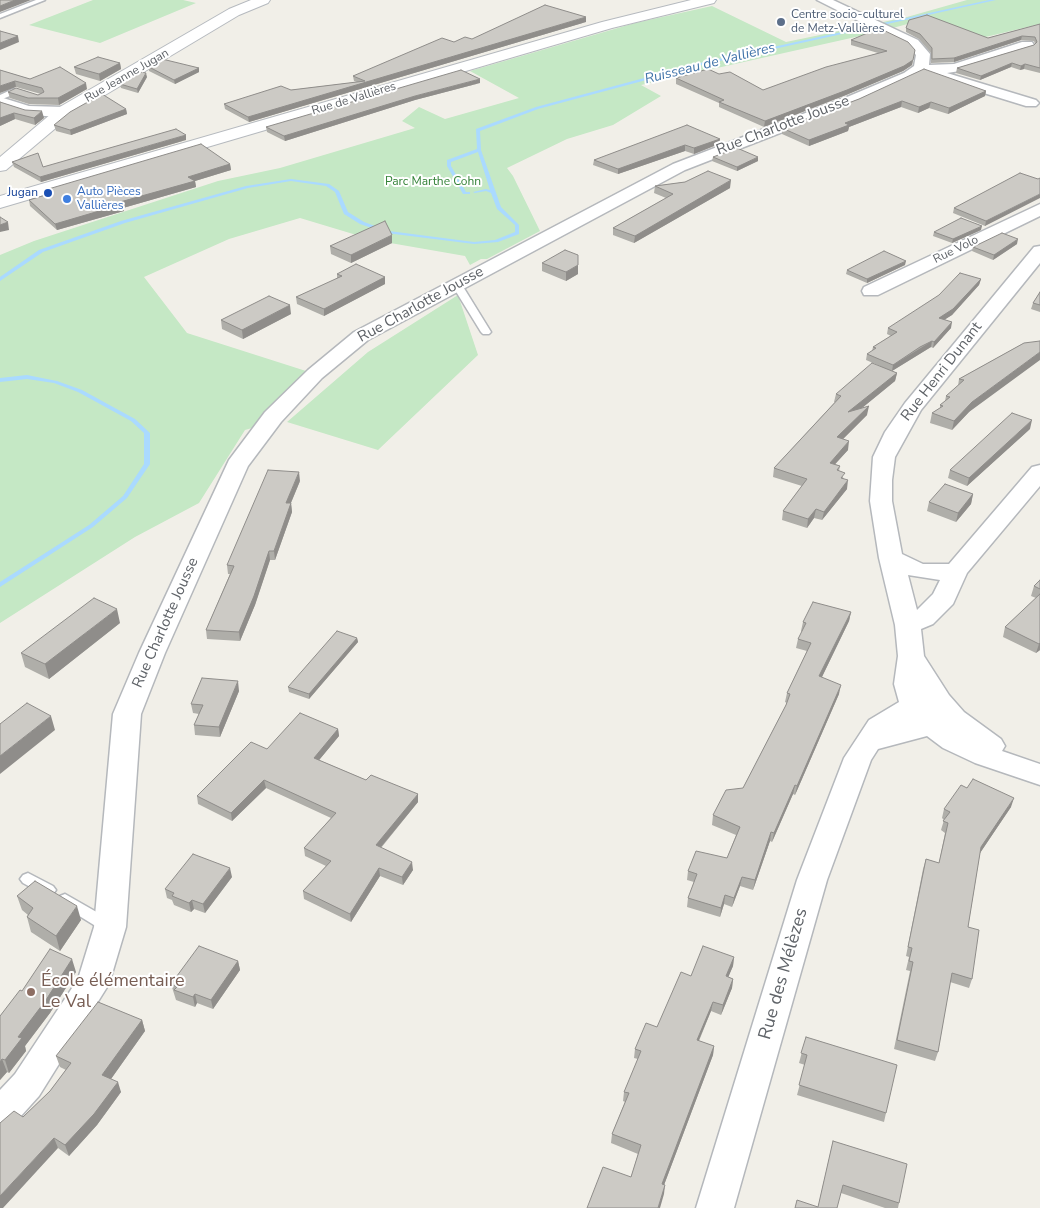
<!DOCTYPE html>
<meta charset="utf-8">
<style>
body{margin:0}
canvas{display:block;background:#f1efe8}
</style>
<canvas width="1040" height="1208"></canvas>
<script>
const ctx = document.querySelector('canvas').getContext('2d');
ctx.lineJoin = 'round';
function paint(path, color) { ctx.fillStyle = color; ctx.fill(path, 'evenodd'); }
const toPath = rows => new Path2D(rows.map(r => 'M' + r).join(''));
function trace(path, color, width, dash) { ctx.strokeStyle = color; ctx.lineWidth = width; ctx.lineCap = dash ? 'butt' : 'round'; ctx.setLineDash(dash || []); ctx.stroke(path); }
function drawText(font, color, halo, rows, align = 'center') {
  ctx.font = font + ' "Nunito Sans",sans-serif'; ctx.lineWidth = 4; ctx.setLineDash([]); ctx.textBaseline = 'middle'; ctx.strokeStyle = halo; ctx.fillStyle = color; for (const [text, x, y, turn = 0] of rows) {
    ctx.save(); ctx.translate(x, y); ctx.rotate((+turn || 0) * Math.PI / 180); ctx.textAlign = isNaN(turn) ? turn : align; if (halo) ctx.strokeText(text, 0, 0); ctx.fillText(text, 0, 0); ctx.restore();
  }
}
paint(toPath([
 [93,0,183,0,196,3,100,43,29,25],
 [967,0,1040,0,1040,24,973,40,926,19,878,32,641,85,661,96,613,125,567,139,507,168,513,176,540,231,487,259,481,259,470,265,465,256,373,240,300,218,229,239,144,277,187,333,306,371,252,428,245,430,199,503,135,537,0,623,0,255,34,241,218,181,280,168,415,128,402,121,419,107,445,119,519,98,470,71,635,23,712,6,786,42,907,17],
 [458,295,478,355,378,450,287,422,368,352]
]), '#c5e8c5');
paint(toPath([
 [989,0,996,0,706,64,538,109,480,131,481,150,501,207,519,225,519,234,498,242,474,244,386,233,360,224,344,214,335,192,326,186,291,181,248,188,125,223,43,252,0,281,0,277,39,250,121,221,246,186,291,179,329,184,339,191,348,212,364,222,389,231,474,242,495,240,515,232,515,225,497,209,491,193,486,191,475,193,473,192,486,189,490,190,478,152,451,162,451,166,466,192,470,192,470,194,463,194,447,166,447,160,477,149,476,129,536,107,704,62,989,0],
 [27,375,57,381,82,390,135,419,150,433,150,464,127,498,93,527,0,587,0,582,89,525,123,496,144,464,144,433,131,421,78,392,54,383,27,379,0,382,0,378,27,375]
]), '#aadaff');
const lane = toPath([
 [36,0,45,0,0,18,0,14,36,0],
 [13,89,27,93,23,95,17,93,0,100,0,95,13,89],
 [457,282,462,285,491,332,489,334,483,334,481,332,452,285,457,282],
 [28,873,53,886,56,890,53,894,48,896,43,894,23,883,20,879,23,875,28,873],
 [65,894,114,922,116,926,114,930,108,932,102,930,60,904,57,900,60,896,65,894]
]);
const street = toPath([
 [817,0,833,0,918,40,930,54,929,65,954,64,1022,42,1032,42,1034,45,1032,48,960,71,947,73,1036,100,1039,103,1036,106,1026,106,935,78,934,73,925,71,914,79,857,103,685,170,368,340,322,378,281,422,248,466,165,653,141,714,126,927,109,984,39,1096,12,1126,0,1131,0,1090,15,1074,78,979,94,927,113,714,139,653,229,460,265,412,308,370,354,332,673,164,847,97,904,73,914,66,916,55,908,46,817,0],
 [0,97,29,106,64,107,72,112,64,117,27,115,0,106,0,97],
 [1040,204,1040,216,878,295,864,295,862,291,864,287,1040,204],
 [1040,246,1040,263,921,410,895,457,892,480,892,501,902,554,923,564,949,564,1032,467,1040,465,1040,486,967,573,953,604,933,624,921,629,924,656,949,695,964,712,1001,739,1005,746,1002,751,1040,764,1040,785,975,763,943,748,927,736,878,749,871,760,827,880,734,1208,696,1208,797,880,844,758,869,720,899,702,894,684,898,656,895,625,879,558,870,501,873,457,885,432,905,403,1034,247,1040,246],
 [908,575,940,580,933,594,917,610,908,575]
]);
const secondary = toPath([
 [251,0,270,0,268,3,239,15,70,116,6,170,0,171,0,157,58,108,229,9,251,0],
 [691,0,716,0,714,3,612,28,0,208,0,196,602,22,691,0]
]);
trace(lane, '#b5b8bc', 3);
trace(street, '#b5b8bc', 3);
trace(secondary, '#b6babf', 2);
paint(lane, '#fff');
paint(street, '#fff');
paint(secondary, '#fff');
paint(toPath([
 [586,22,249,122,225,109,224,104,291,90,357,82,354,81,353,76,454,42],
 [1040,24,1040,73,1024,69,1020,70,1011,67,980,80,956,73,957,68,1034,45,1035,44,1034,41,1021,40,954,62,931,63,931,53,919,39,906,32,906,28,988,38],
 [851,40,915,50,912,65,903,71,846,95,764,127,719,107,719,103,676,84,676,78,719,74,763,90,878,53,851,45],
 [120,63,121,69,100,81,76,74,74,67],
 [149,67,199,68,199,72,175,84,149,71],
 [0,70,30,79,87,89,59,105,29,104,10,98,8,92,38,95,41,94,16,87],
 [147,77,138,93,121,88,120,84],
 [480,83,415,100,285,141,267,132,266,127],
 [986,91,985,96,948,114,929,108,918,113,901,107,849,127,848,131,809,146,782,134,782,128,859,99],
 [0,102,44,118,35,125,15,119,0,126],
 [126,109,127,114,71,135,56,131,54,125],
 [720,139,719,144,694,154,685,151,618,174,593,165,594,160],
 [186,140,41,182,14,167,12,162,43,167],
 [713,157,758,161,737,171,712,161],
 [230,164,231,170,195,181,196,187,123,208,124,211,57,230,30,206,29,200,46,195,45,190],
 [1038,179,985,226,953,213,954,208],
 [685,182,730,188,634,243,613,235,613,228,666,198,654,193,655,186],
 [981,230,952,243,933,236,934,232],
 [392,243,351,263,331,254,330,246],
 [1017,244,993,260,972,251,973,247],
 [542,263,578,274,566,281,542,271],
 [905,265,867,283,846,274,847,270],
 [337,274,385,277,385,284,324,316,297,304,296,297,337,279],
 [981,279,979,285,952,315,945,319,951,328,933,348,931,347,892,371,897,373,895,381,862,408,867,415,843,439,848,450,835,464,840,466,839,471,844,479,847,489,822,520,814,518,807,528,782,520,783,511,802,486,773,477,774,468,835,402,834,402,836,394,880,366,866,360,867,354,872,351,873,347,891,336,887,334,888,328],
 [1040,292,1040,312,1031,309,1033,303],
 [291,314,243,339,222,329,221,320],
 [1024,343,969,412,952,430,930,423,932,413,940,408,940,405,945,401,946,396,958,386,959,379],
 [1030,429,967,486,948,478,950,470],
 [300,481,291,503,292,512,275,560,270,560,255,605,240,641,207,639,206,630,230,574,228,574,227,565],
 [973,494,971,504,956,522,927,511,929,502],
 [1040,580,1040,650,1036,653,1003,637,1005,627,1036,598,1031,596,1034,586],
 [851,612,849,621,822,677,839,694,795,795,793,794,772,842,770,841,753,890,740,886,732,907,724,904,720,917,687,907,688,898,694,882,687,880,688,871,727,858,736,835,712,825,713,815,743,788,787,703,785,702,787,693,807,651,796,648,798,639,802,632,801,631,803,622],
 [120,623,49,679,25,667,21,653],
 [357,638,358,642,309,699,289,692,288,687],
 [239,691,220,737,195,735,194,725,199,714,193,713,191,704],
 [338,729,339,736,319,760,418,802,381,848,413,870,403,885,380,876,351,922,304,899,303,891,326,866,305,856,304,848,331,818,266,788,232,821,198,804,197,796,267,749],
 [1011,807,980,853,968,927,972,979,969,988,950,982,938,1052,935,1061,894,1049,910,971,906,970,909,957,906,956,923,869,926,859,939,863,945,833,941,830,944,820,942,818,944,809],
 [232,877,205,913,194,909,191,912,174,905,172,900,167,898,165,889],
 [17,896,81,920,60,951,31,932,27,917,28,915,22,910],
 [734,957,733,966,728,977,733,979,732,988,721,1015,711,1011,699,1041,714,1046,713,1055,664,1185,664,1194,631,1177,638,1154,611,1143,612,1134,625,1102,623,1101,624,1092,638,1059,634,1058,635,1049,657,1027,691,976],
 [238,961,240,970,213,1009,197,1003,195,1007,176,1000,171,984],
 [76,972,50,1013,25,1046,26,1051,9,1073,7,1072,0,1080,0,1016,22,991],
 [142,1020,145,1031,111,1079,121,1092,97,1125,69,1156,58,1148,23,1117,50,1091,66,1070,60,1067,56,1056],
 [806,1037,886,1113,884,1122,797,1095,805,1065,799,1063],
 [833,1141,899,1203,898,1208,885,1208,841,1193,818,1207]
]), '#afaea9');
paint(toPath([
 [15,0,31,0,0,12,0,6],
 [586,17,586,22,249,122,248,117],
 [18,36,19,42,0,50,0,43],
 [1022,36,1021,40,954,62,954,58],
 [913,60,912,65,903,71,846,95,764,127,765,121],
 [120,63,121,69,100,81,99,74],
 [1012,63,1011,67,980,80,981,76],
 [1025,64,1024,69,1020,70,1021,66],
 [199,68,199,72,175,84,174,80],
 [146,73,147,77,138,93,137,89],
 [480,79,480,83,415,100,285,141,284,136,415,96],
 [15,81,16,87,0,93,0,86],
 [86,83,87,89,59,105,58,98],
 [986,91,985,96,948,114,949,108],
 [902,101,901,107,849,127,848,131,809,146,809,140,845,123],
 [931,102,929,108,918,113,919,107],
 [126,109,127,114,71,135,70,130],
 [42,111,44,118,35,125,34,118],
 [14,113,15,119,0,126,0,118],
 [186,135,186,140,41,182,40,177],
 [720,139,719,144,694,154,694,148],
 [685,145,685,151,618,174,618,169],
 [758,157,758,161,737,171,737,167],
 [230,164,231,170,195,181,196,187,123,208,124,211,57,230,55,224,120,202,188,177],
 [731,180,730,188,634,243,635,236],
 [1040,194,1040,198,985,226,986,221],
 [8,222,9,230,0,232,0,225],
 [982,226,981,230,952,243,953,239],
 [392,235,392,243,351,263,351,255],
 [1018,239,1017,244,993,260,994,255],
 [906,261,905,265,867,283,867,279],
 [578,265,578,274,566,281,566,272],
 [385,277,385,284,324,316,324,309],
 [981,279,979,285,952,315,938,324,939,318],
 [290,305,291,314,243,339,242,330],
 [952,322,951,328,933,348,934,342],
 [932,341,931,347,892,371,893,365],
 [1040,352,1040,360,969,412,952,430,954,421,972,402],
 [897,373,895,381,846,421,848,412],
 [869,406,867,415,836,446,837,437],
 [1032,420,1030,429,967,486,969,478],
 [849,441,848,450,828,472,830,463],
 [299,472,300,481,287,512,286,503],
 [848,480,847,489,822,520,824,512],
 [973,494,971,504,956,522,958,513],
 [291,503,292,512,275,560,274,551],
 [816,509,814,518,807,528,808,519],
 [269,551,270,560,255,605,240,641,239,632],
 [117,609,120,623,49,679,45,664],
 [851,612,849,621,818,685,819,676],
 [357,638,358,642,309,699,309,694],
 [1040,643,1040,650,1036,653,1039,644],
 [238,681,239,691,220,737,219,727],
 [841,685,839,694,795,795,797,786],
 [51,716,55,730,0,774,0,756],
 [338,729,339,736,315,765,314,758],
 [264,780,266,788,232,821,231,813],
 [795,785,793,794,772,842,774,833],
 [418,794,418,802,376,853,376,845],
 [1014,798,1011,807,978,856,981,847],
 [771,832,770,841,753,890,755,880],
 [412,862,413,870,403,885,402,877],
 [230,868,232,877,205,913,203,904],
 [379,868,380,876,351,922,350,914],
 [742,877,740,886,732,907,734,898],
 [725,895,724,904,720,917,721,908],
 [192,900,194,909,191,912,189,903],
 [77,906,81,920,60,951,56,936],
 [734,957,733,966,725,985,726,976],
 [72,959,76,972,50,1013,25,1046,26,1051,9,1073,5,1060,18,1037],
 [238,961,240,970,213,1009,211,1000],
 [733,979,732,988,721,1015,723,1005],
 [195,994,197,1003,195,1007,193,997],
 [713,1002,711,1011,695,1049,697,1040],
 [142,1020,145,1031,106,1086,102,1075],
 [714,1046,713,1055,661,1193,662,1184],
 [2,1059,7,1072,0,1080,0,1062],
 [118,1082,121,1092,97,1125,69,1156,65,1145],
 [54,1138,58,1148,3,1208,0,1208,0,1196],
 [665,1185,664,1194,660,1208,658,1208]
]), '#8f8d8a');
const building = toPath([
 [0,0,15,0,0,6,0,0],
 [545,5,586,17,248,117,224,104,281,86,291,90,365,81,353,76,442,38,454,42,465,37,472,39,545,5],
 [927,15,988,38,1040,24,1040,68,1025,64,1021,66,1012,63,981,76,957,68,1034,45,1037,42,1035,37,1022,36,954,58,932,59,932,48,920,34,906,28,909,20,927,15],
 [879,28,908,42,915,50,913,60,904,66,847,90,765,121,719,102,724,100,676,78,708,69,719,74,730,72,763,90,826,67,887,51,851,40,879,28],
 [0,31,18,36,0,43,0,31],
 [98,57,120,63,99,74,74,67,98,57],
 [162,59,199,68,174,80,149,67,162,59],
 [60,67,86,83,58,98,28,98,8,92,16,88,38,95,44,92,42,88,15,81,0,86,0,70,30,79,60,67],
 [924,69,986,91,949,108,931,102,919,107,902,101,845,123,849,125,809,140,782,128,859,99,924,69],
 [461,70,480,79,415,96,284,136,266,127,461,70],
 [141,72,146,73,137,89,120,84,141,72],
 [102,94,126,109,70,130,54,125,70,112,102,94],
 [0,102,25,110,42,111,34,118,14,113,0,118,0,102],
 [687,125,720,139,694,148,685,145,618,169,594,160,687,125],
 [176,129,186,135,40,177,12,162,38,153,43,167,176,129],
 [201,144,230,164,188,177,195,181,120,202,123,204,55,224,29,200,49,194,45,190,201,144],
 [737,148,758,157,737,167,713,157,737,148],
 [708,171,731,180,635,236,613,228,673,194,655,186,685,182,708,171],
 [1020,173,1038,179,1040,178,1040,194,986,221,954,208,1020,173],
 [0,217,8,222,0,225,0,217],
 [961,218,982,226,953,239,934,232,961,218],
 [385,221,392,235,351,255,330,246,385,221],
 [1002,233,1018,239,994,255,973,247,1002,233],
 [565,250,578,255,578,265,566,272,542,263,565,250],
 [884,251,906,261,867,279,847,270,884,251],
 [356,264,385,277,324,309,296,297,342,276,337,274,356,264],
 [960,273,981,279,953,309,939,318,952,322,934,342,932,341,920,347,893,365,867,354,876,348,873,347,897,332,888,328,939,295,960,273],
 [1040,292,1040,305,1033,303,1040,292],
 [269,296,290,305,242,330,221,320,269,296],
 [1040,341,1040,352,972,402,954,421,932,413,943,406,940,405,950,397,946,396,964,380,959,379,1024,343,1040,341],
 [872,363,897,373,848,412,869,406,837,437,849,441,830,463,840,466,837,470,845,473,841,478,848,480,824,512,816,509,808,519,783,511,807,479,774,468,841,396,836,394,872,363],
 [1012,413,1032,420,969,478,950,470,1012,413],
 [268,470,299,472,286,503,291,503,274,551,269,551,254,596,239,632,206,630,234,566,227,565,268,470],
 [945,484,973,494,958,513,929,502,945,484],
 [1040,580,1040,589,1034,586,1040,580],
 [1040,594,1040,643,1039,644,1005,627,1040,594],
 [94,598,117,609,45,664,21,653,94,598],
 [813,602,851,612,819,676,841,685,797,786,795,785,774,833,771,832,755,880,742,877,734,898,725,895,721,908,688,898,697,874,688,871,696,851,727,858,740,827,713,815,726,790,743,788,786,705,790,694,787,693,811,643,798,639,806,623,803,622,813,602],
 [337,631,357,638,309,694,288,687,337,631],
 [202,678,238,681,219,727,194,725,203,705,191,704,202,678],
 [27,703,51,716,0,756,0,724,27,703],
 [300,713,338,729,314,758,366,780,371,775,418,794,376,845,412,862,402,877,379,868,350,914,303,891,331,861,304,848,336,813,264,780,231,813,197,796,251,742,267,749,300,713],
 [973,779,1014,798,981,847,968,927,979,930,972,979,952,973,938,1052,897,1040,913,962,909,961,912,948,908,947,926,859,939,863,948,823,943,821,950,812,944,809,961,785,967,788,973,779],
 [193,854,230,868,203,904,192,900,189,903,172,896,174,893,165,889,193,854],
 [35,881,77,906,56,936,27,917,33,908,17,896,35,881],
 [199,946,238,961,211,1000,195,994,193,997,174,990,177,987,171,984,199,946],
 [703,946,734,957,726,976,733,979,723,1005,713,1002,697,1040,714,1046,662,1184,665,1185,658,1208,587,1208,603,1167,631,1177,641,1145,612,1134,629,1093,624,1092,641,1051,635,1049,646,1023,657,1027,681,972,691,976,703,946],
 [50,949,72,959,46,1000,18,1037,22,1038,5,1060,2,1059,0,1062,0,1016,20,990,22,991,50,949],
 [98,1002,142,1020,102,1075,118,1082,94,1114,65,1145,54,1138,0,1196,0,1123,14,1111,23,1117,50,1091,71,1063,56,1056,98,1002],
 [806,1037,897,1065,886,1113,799,1085,807,1055,801,1053,806,1037],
 [833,1141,907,1164,899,1203,843,1185,837,1208,795,1208,797,1200,818,1207,833,1141]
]);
paint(building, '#cccac5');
trace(building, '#8f8d8a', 1);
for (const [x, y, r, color] of [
 [781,22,5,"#5c6f8a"],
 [48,193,5,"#1a4fb4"],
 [67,199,5,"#3f7fe0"],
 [31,992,5,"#8d6e63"]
]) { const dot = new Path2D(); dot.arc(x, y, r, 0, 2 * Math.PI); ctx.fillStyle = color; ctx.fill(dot); trace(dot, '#fff', 2); }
drawText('12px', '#4e5e75', '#fff', [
 ["Centre socio-culturel",791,15],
 ["de Metz-Vallières",791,29]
], 'left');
drawText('12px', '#5f6368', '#fff', [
 ["Rue Jeanne Jugan",127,76,-30],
 ["Rue de Vallières",354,99,-17],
 ["Rue Volo",956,250,-26]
]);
drawText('12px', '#348238', '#fff', [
 ["Parc Marthe Cohn",433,182]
]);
drawText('12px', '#366cbe', '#fff', [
 ["Auto Pièces",77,192],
 ["Vallières",77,206]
], 'left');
drawText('12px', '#164399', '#fff', [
 ["Jugan",38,193]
], 'right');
drawText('italic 14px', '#4174aa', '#fff', [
 ["Ruisseau de Vallières",710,64,-14]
]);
drawText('15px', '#5f6368', '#fff', [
 ["Rue Charlotte Jousse",783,126,-21],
 ["Rue Charlotte Jousse",421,305,-29],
 ["Rue Henri Dunant",942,372,-52],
 ["Rue Charlotte Jousse",166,623,-66]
]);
drawText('18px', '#5f6368', '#fff', [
 ["Rue des Mélèzes",784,974,-74]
]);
drawText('18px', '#785e54', '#fff', [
 ["École élémentaire",41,982],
 ["Le Val",41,1003]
], 'left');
</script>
